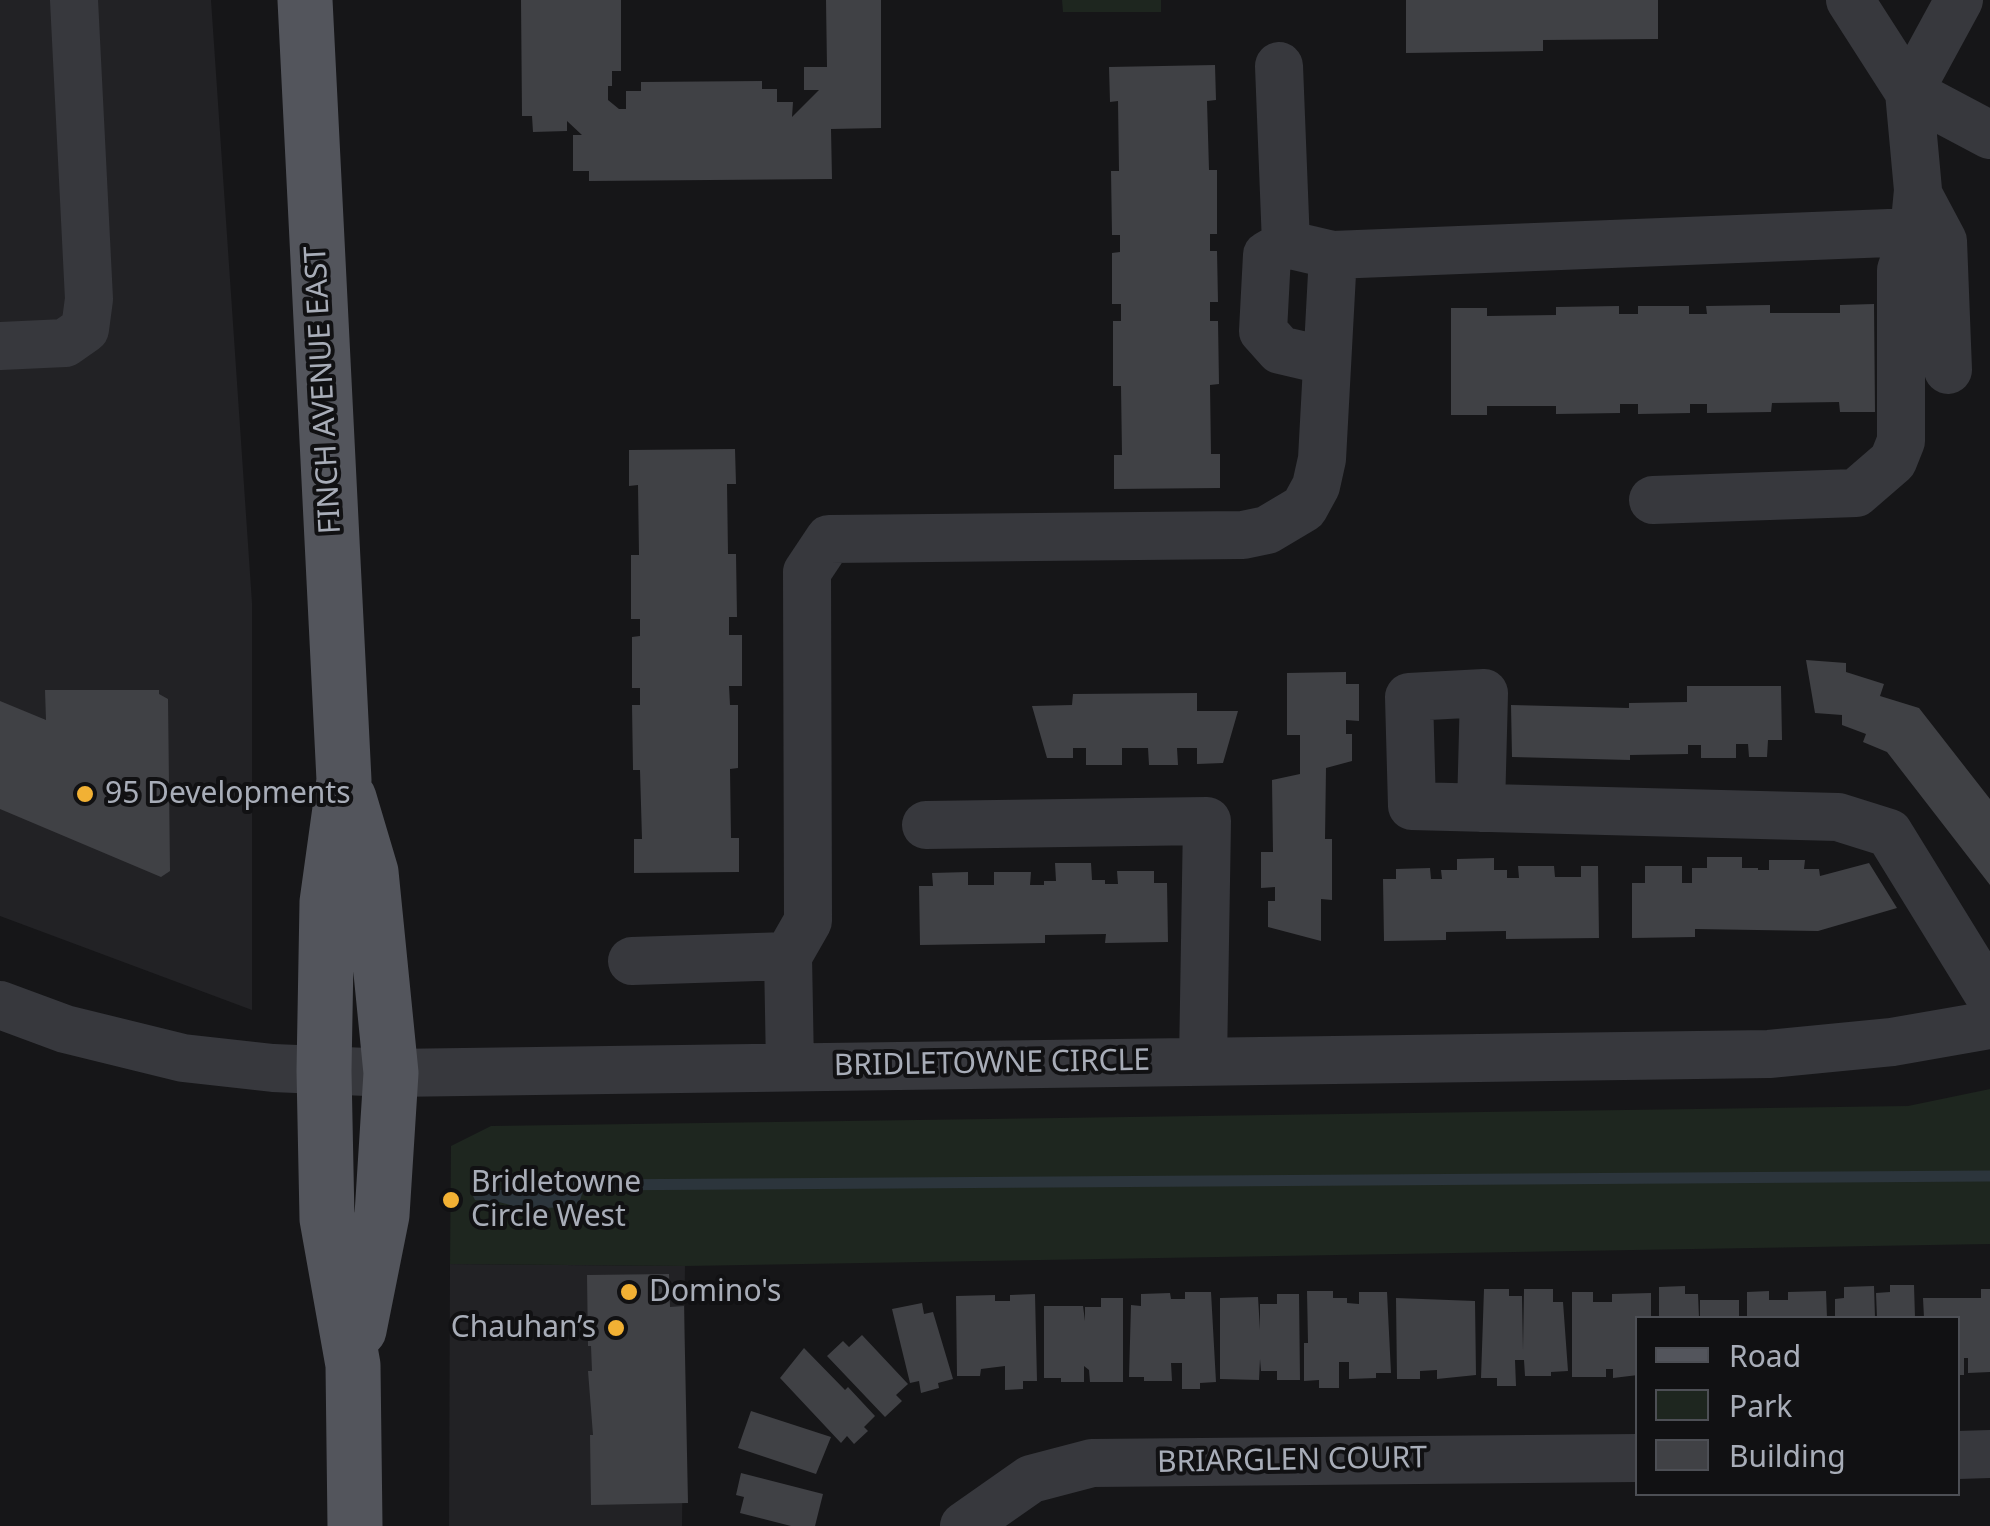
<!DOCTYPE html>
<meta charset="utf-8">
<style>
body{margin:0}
#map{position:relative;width:1990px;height:1526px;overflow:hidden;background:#161618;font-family:"Noto Sans",sans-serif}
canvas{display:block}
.legend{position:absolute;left:1635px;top:1316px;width:325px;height:180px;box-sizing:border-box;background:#111113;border:2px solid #4d4f55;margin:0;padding:12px 18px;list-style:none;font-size:30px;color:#a8adb8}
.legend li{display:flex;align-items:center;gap:20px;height:50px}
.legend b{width:50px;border:2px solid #4d4f55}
</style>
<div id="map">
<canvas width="1990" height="1526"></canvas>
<ul class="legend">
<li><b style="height:12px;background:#53555c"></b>Road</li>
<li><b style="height:28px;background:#1e261f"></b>Park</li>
<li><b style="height:28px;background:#404145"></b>Building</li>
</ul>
</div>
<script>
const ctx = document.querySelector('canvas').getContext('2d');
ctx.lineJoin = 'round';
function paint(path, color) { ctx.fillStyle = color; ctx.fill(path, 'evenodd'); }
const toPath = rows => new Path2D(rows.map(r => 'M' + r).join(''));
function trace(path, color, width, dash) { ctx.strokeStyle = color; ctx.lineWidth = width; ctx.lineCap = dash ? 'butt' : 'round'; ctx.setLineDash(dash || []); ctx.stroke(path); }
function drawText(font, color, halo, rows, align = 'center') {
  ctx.font = font + ' "Noto Sans",sans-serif'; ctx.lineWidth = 8; ctx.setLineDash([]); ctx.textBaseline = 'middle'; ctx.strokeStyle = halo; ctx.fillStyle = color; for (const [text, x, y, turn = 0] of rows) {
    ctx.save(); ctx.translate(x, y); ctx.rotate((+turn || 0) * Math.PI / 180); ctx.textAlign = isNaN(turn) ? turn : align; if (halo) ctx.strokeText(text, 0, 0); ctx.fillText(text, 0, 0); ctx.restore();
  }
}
paint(toPath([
 [0,0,211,0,252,603,252,1010,0,916],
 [450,1264,685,1266,682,1526,449,1526]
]), '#222225');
paint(toPath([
 [1062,0,1161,0,1161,12,1063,12],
 [1990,1089,1990,1244,685,1266,450,1264,451,1146,491,1126,1908,1106]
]), '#1e261f');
paint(toPath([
 [578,1179,583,1180,585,1185,580,1200,576,1204,565,1207,525,1209,499,1202,475,1200,472,1194]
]), '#2c353c');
trace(toPath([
 [585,1185,1990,1176]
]), '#2c353c', 11);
paint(toPath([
 [521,0,621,0,621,71,612,71,612,86,608,86,608,100,619,109,626,109,626,91,641,91,641,82,762,81,762,89,777,89,777,102,793,102,792,117,819,90,804,90,804,67,827,67,826,0,881,0,881,128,831,129,832,179,589,181,589,171,573,171,573,135,582,135,567,121,567,131,533,132,532,116,522,116],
 [1406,0,1658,0,1658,39,1543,40,1543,51,1406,53],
 [1215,65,1216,100,1207,101,1209,170,1217,170,1217,234,1210,234,1210,251,1217,251,1218,302,1210,302,1210,321,1218,321,1219,384,1210,385,1211,454,1220,454,1220,488,1114,489,1114,455,1122,455,1121,386,1113,386,1113,321,1121,321,1121,304,1112,304,1112,253,1120,252,1120,235,1112,235,1111,171,1119,171,1118,101,1110,102,1109,67],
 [1874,304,1875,412,1840,412,1839,402,1772,403,1771,412,1707,413,1707,404,1690,404,1690,413,1638,414,1638,404,1620,404,1620,413,1556,414,1556,406,1487,406,1487,415,1451,415,1451,308,1487,308,1487,316,1556,315,1556,307,1619,306,1619,314,1638,314,1638,306,1689,306,1689,314,1707,314,1706,306,1770,305,1770,313,1840,313,1840,305],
 [735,449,736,484,727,484,728,554,736,554,737,617,729,617,729,635,742,635,742,686,729,686,730,705,738,705,738,768,730,769,731,838,739,838,739,872,634,873,634,839,642,839,640,770,633,770,632,705,640,705,640,688,632,688,632,637,640,636,640,619,631,619,631,555,639,555,638,485,629,486,629,450],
 [1806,660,1846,663,1846,672,1884,684,1880,696,1919,708,1990,799,1990,885,1887,752,1863,742,1866,734,1842,725,1842,715,1815,713],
 [1346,672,1346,684,1359,684,1359,721,1346,720,1346,734,1352,734,1352,761,1326,768,1325,839,1332,839,1332,900,1321,899,1321,941,1268,927,1268,901,1275,901,1275,887,1261,888,1261,852,1273,852,1272,780,1300,774,1300,735,1287,735,1287,673],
 [1687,686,1781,686,1782,740,1768,740,1767,757,1749,757,1748,744,1736,744,1736,758,1701,758,1701,745,1688,745,1688,754,1630,755,1630,760,1512,757,1511,705,1629,708,1629,703,1687,702],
 [45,690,159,690,159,694,168,699,170,871,161,877,0,809,0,701,46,720],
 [1197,693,1197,711,1238,711,1223,763,1197,764,1197,748,1177,748,1178,765,1149,765,1148,748,1122,748,1122,765,1086,765,1086,748,1073,748,1073,758,1047,758,1032,706,1072,705,1073,694],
 [1707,857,1742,857,1742,868,1758,868,1758,870,1769,870,1769,860,1805,860,1804,869,1819,869,1820,876,1869,863,1897,908,1818,931,1695,929,1695,937,1632,938,1632,883,1645,883,1645,866,1682,866,1682,883,1692,883,1692,868,1707,868],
 [1494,858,1494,870,1507,870,1507,878,1519,878,1518,866,1554,866,1555,877,1581,877,1581,866,1598,866,1599,938,1506,939,1506,931,1446,932,1446,940,1384,941,1383,879,1396,879,1396,869,1430,868,1431,879,1442,879,1441,870,1457,870,1457,859],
 [1055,863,1091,863,1092,880,1105,880,1105,884,1118,884,1117,871,1154,871,1154,883,1167,883,1168,942,1105,943,1106,934,1045,935,1045,943,920,945,919,886,933,886,932,873,968,872,968,885,994,885,994,872,1031,872,1030,885,1044,885,1044,881,1056,881],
 [669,1274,670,1307,684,1306,688,1503,591,1505,590,1435,593,1435,588,1371,592,1371,591,1346,588,1346,587,1275],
 [1890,1285,1914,1285,1915,1318,1877,1318,1876,1293,1890,1292],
 [1685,1286,1685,1294,1698,1294,1699,1318,1659,1318,1659,1287],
 [1874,1286,1875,1318,1835,1318,1835,1299,1844,1298,1844,1287],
 [1484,1289,1509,1289,1509,1296,1522,1296,1523,1350,1524,1289,1553,1289,1553,1302,1563,1302,1568,1371,1551,1372,1551,1376,1525,1376,1524,1360,1515,1360,1516,1386,1497,1386,1497,1378,1481,1378],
 [1981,1289,1990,1289,1990,1372,1968,1373,1968,1358,1964,1358,1964,1375,1958,1375,1958,1318,1924,1318,1923,1298,1981,1298],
 [1307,1291,1333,1291,1333,1298,1347,1298,1347,1303,1359,1304,1359,1292,1387,1292,1391,1373,1376,1373,1376,1378,1349,1379,1349,1362,1339,1362,1339,1388,1319,1388,1319,1380,1304,1381,1304,1343,1308,1343],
 [1769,1291,1769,1300,1788,1300,1788,1292,1826,1291,1827,1318,1747,1318,1747,1292],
 [1185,1292,1211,1292,1216,1382,1200,1383,1200,1389,1182,1389,1182,1363,1171,1363,1172,1381,1144,1381,1144,1377,1129,1377,1131,1305,1141,1306,1141,1294,1170,1293,1171,1299,1185,1299],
 [1572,1292,1593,1292,1593,1302,1612,1302,1612,1294,1651,1293,1651,1318,1638,1318,1638,1375,1613,1378,1613,1369,1606,1369,1606,1377,1572,1377],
 [1035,1294,1037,1381,1023,1381,1023,1389,1005,1390,1005,1366,981,1369,980,1376,957,1376,956,1296,995,1295,995,1301,1010,1301,1010,1295],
 [1277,1294,1299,1294,1300,1380,1277,1380,1277,1371,1261,1371,1260,1359,1259,1380,1220,1379,1220,1298,1258,1297,1260,1330,1260,1304,1277,1304],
 [1101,1298,1123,1298,1123,1382,1090,1382,1089,1370,1084,1366,1084,1382,1061,1382,1061,1378,1044,1378,1044,1306,1083,1306,1085,1321,1085,1307,1101,1307],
 [1396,1298,1475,1301,1476,1375,1437,1379,1437,1370,1420,1371,1420,1379,1397,1379],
 [1700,1300,1739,1300,1739,1318,1700,1318],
 [922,1303,924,1314,933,1312,953,1379,938,1383,939,1388,921,1393,919,1381,910,1383,892,1309],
 [862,1335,908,1384,896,1395,902,1401,885,1417,827,1356,843,1341,849,1347],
 [804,1348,845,1390,848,1387,875,1416,864,1427,868,1431,854,1444,847,1436,841,1443,780,1378],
 [751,1411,831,1437,816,1474,738,1448],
 [741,1473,823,1494,815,1526,791,1526,740,1513,744,1497,736,1495]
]), '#404145');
trace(toPath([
 [1279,66,1286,244],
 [1909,92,1959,0],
 [1909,92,1990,135],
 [1918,194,1943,241,1948,370],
 [0,346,65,343,85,329,89,299,74,0],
 [1327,361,1280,350,1263,331,1267,255,1286,244,1333,255],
 [1653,500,1856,493,1893,461,1901,441,1901,270,1914,232],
 [1481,808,1484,693,1409,697,1412,806,1838,817,1889,833,1990,997],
 [926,825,1207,821,1203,1062],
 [632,961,788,956],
 [0,1005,65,1029,183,1058,273,1068,391,1073,1769,1054,1892,1042,1990,1025],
 [790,1067,788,956,808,921,807,572,829,539,1243,535,1267,530,1304,508,1316,486,1322,459,1333,255,1914,232,1918,190,1909,92,1850,0],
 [1958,1455,1990,1454],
 [964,1526,1031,1479,1092,1463,1638,1458]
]), '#37383d', 48);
trace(toPath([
 [305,0,344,780,327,902,324,1071,327,1219,353,1365,355,1526],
 [349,798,371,872,391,1073,382,1215,359,1330]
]), '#53555c', 55);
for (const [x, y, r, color] of [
 [85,794,10,"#f2b134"],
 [451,1200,10,"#f2b134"],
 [629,1292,10,"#f2b134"],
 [616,1328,10,"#f2b134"]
]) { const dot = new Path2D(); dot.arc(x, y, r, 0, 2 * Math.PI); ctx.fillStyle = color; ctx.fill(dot); trace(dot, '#111113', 4); }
drawText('30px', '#a8adb8', '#111113', [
 ["FINCH AVENUE EAST",324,390,-93],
 ["BRIDLETOWNE CIRCLE",992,1064,-1],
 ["BRIARGLEN COURT",1292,1461,-1]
]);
drawText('30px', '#a8adb8', '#111113', [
 ["95 Developments",105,794],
 ["Bridletowne",471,1183],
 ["Circle West",471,1217],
 ["Domino's",649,1292],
 ["Chauhan’s",596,1328,"right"]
], 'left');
</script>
